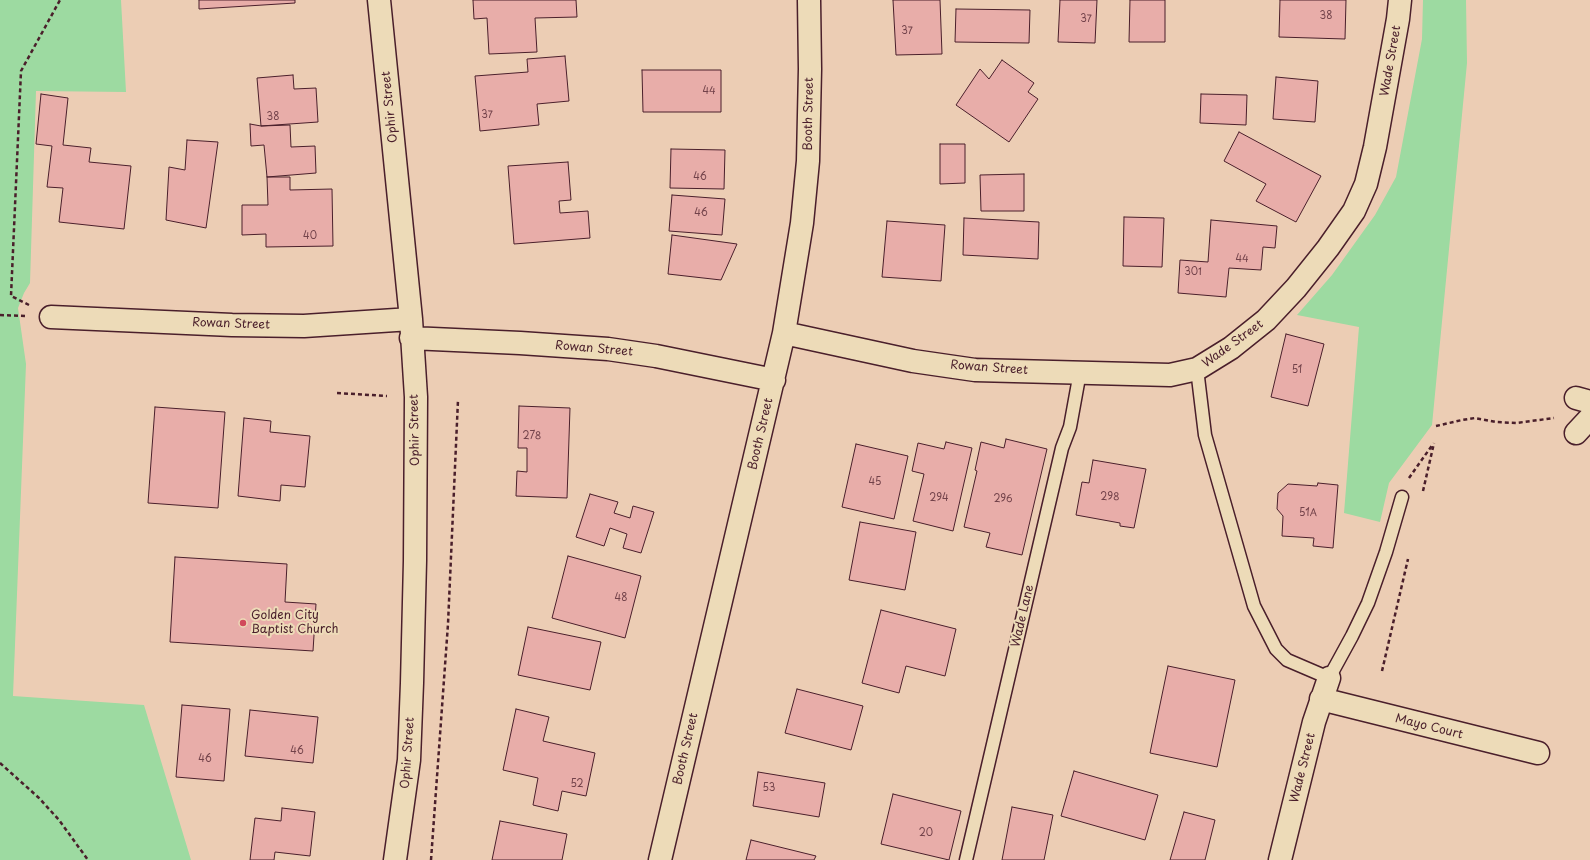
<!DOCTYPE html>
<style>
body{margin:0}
canvas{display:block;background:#eccdb4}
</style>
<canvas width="1590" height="860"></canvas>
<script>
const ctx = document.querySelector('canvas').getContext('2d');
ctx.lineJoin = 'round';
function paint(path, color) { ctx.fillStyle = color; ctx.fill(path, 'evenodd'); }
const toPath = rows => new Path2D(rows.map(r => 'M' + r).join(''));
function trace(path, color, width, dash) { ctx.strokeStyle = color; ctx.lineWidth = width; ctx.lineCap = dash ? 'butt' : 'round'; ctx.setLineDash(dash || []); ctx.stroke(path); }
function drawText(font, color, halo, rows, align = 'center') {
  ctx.font = font + ' "Playpen Sans",sans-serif'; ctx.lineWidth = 4; ctx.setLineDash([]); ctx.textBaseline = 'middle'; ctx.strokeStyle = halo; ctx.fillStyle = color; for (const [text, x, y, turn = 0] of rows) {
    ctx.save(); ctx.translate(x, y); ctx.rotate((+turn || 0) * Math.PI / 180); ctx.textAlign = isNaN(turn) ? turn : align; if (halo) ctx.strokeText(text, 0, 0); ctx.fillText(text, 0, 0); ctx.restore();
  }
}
paint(toPath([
 [0,0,121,0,126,92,36,91,30,283,24,293,18,308,26,364,13,696,144,705,191,860,0,860],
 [1423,0,1466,0,1467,63,1432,425,1389,483,1380,522,1344,513,1359,327,1297,315,1332,275,1375,215,1396,177,1422,39]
]), '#9ddaa1');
const building = toPath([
 [199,0,295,0,295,3,199,9,199,0],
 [473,0,576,0,577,17,535,18,537,52,489,54,487,18,474,19,473,0],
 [893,0,940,0,942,54,896,55,893,0],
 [1060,0,1097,0,1095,43,1058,42,1060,0],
 [1130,0,1165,0,1165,42,1129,42,1130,0],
 [1280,0,1346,0,1345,39,1279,37,1280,0],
 [956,9,1030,10,1029,43,955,42,956,9],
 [565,56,569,101,537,104,539,125,480,131,475,76,528,72,527,59,565,56],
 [1002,60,1034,83,1028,92,1038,99,1009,142,956,105,980,69,989,79,1002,60],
 [642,70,721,70,721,112,643,112,642,70],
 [293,75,294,89,316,88,318,122,261,126,257,78,293,75],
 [1276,77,1318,81,1315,122,1273,119,1276,77],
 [41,94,68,98,63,145,91,148,89,162,131,166,124,229,59,222,63,188,47,187,52,146,36,144,41,94],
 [1201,94,1247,95,1246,125,1200,123,1201,94],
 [250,124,261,126,290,125,291,147,315,146,316,173,267,177,264,145,251,146,250,124],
 [1239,132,1321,176,1296,222,1256,201,1266,184,1224,161,1239,132],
 [187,140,218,142,206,228,166,220,169,167,185,170,187,140],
 [940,144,965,144,965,183,940,184,940,144],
 [671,149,725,150,724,189,670,188,671,149],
 [568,162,571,200,559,201,560,213,588,211,590,238,514,244,508,166,568,162],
 [1024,174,1024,211,981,211,980,175,1024,174],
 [267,177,290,177,290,190,332,189,333,246,266,247,266,234,242,235,242,205,268,205,267,177],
 [672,195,725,199,722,235,669,231,672,195],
 [1124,217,1164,218,1162,267,1123,266,1124,217],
 [964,218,1039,222,1038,259,963,255,964,218],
 [1211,220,1277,226,1275,248,1263,247,1261,270,1229,268,1226,297,1178,293,1180,260,1208,262,1211,220],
 [887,221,945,225,941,281,882,277,887,221],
 [672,235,737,244,721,280,668,274,672,235],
 [1286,334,1324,344,1308,406,1271,397,1286,334],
 [519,406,570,408,567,498,516,496,517,471,527,472,527,448,518,448,519,406],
 [155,407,225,412,218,508,148,503,155,407],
 [244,418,271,421,270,432,310,436,305,487,281,485,280,501,238,496,244,418],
 [1006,439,1047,449,1022,555,986,547,990,533,964,527,977,471,975,470,981,442,1004,448,1006,439],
 [946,442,972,448,953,531,913,521,924,474,912,471,918,443,944,449,946,442],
 [856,444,908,456,894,519,842,507,856,444],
 [1093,460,1146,469,1134,528,1120,526,1120,523,1076,515,1082,482,1089,483,1093,460],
 [1318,483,1338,485,1333,548,1313,546,1314,538,1282,536,1283,516,1277,509,1278,493,1288,484,1317,486,1318,483],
 [590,494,618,502,614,513,630,518,633,506,654,512,641,553,623,548,627,534,610,528,604,546,576,537,590,494],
 [860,522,916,532,905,590,849,580,860,522],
 [568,556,641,576,625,638,552,618,568,556],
 [175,557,287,564,285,602,316,604,313,651,170,642,175,557],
 [881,610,956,629,945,676,906,666,899,693,862,683,881,610],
 [528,627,601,642,590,690,518,675,528,627],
 [1168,666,1235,680,1217,767,1150,753,1168,666],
 [797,689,863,706,851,750,785,733,797,689],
 [182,705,230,709,224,781,176,777,182,705],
 [516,709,549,717,543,741,595,753,586,796,562,791,558,811,533,805,538,778,503,770,516,709],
 [250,710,318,717,313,763,245,756,250,710],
 [1074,771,1158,795,1145,840,1061,816,1074,771],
 [758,772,825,783,819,817,753,806,758,772],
 [893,794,961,811,949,860,881,844,893,794],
 [1012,807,1053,815,1044,860,1002,860,1012,807],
 [282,808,315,812,310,856,275,852,274,860,250,860,255,818,281,821,282,808],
 [1184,812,1215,820,1205,860,1170,860,1184,812],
 [500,821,567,834,562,860,492,860,500,821],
 [751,840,816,856,814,860,746,860,751,840]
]);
paint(building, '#e8ada9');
trace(building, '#4a1f2b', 1);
const service = toPath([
 [1197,369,1205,435,1254,606,1276,649,1287,660,1329,678,1352,636,1368,603,1386,552,1402,497],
 [966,860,1062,448,1070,427,1080,372]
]);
const minor = toPath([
 [379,0,411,319,416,397,415,561,412,683,409,760,395,860],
 [51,317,232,325,304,326,411,319],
 [784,333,913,361,975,370,1170,375,1197,369,1231,348,1266,320,1296,288,1328,248,1354,211,1366,184,1375,147,1398,19,1400,0],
 [411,338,520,343,608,349,656,356,774,380],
 [1576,398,1590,402],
 [1576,433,1590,418],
 [1321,699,1538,753],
 [660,860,784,333,802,223,808,161,810,69,809,0],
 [1280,860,1314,722,1329,678]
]);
trace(service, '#4a1f2b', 15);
trace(minor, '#4a1f2b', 25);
trace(toPath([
 [29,305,11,296,21,71,60,0],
 [0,315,26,316],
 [337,393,387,396],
 [1436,426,1462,420,1475,418,1496,422,1516,423,1554,418],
 [1409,478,1433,444],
 [1423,491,1434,443],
 [1382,671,1408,559],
 [0,763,39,798,59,820,88,860],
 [431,860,448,624,458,400]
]), '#4a1f2b', 2.5, [4, 3]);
trace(service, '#eddbb8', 12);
trace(minor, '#eddbb8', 22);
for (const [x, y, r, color] of [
 [243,623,4,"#d1495b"]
]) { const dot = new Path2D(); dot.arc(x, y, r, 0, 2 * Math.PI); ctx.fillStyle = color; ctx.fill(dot); trace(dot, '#eddbb8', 1.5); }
drawText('10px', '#72424a', null, [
 ["38",1326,16],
 ["37",1086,19],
 ["37",907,31],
 ["44",709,91],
 ["37",487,115],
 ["38",273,117],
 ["46",700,177],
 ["46",701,213],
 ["40",310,236],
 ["44",1242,259],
 ["301",1193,272],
 ["51",1297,370],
 ["278",532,436],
 ["45",875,482],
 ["298",1110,497],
 ["294",939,498],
 ["296",1003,499],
 ["51A",1308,513],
 ["48",621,598],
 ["46",297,751],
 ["46",205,759],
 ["52",577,784],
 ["53",769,788],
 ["20",926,833]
]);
drawText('12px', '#4a1f2b', '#eddbb8', [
 ["Wade Street",1391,61,-80],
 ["Ophir Street",390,107,-96],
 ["Booth Street",809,114,-89],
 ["Rowan Street",231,324,2],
 ["Wade Street",1233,344,-36],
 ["Rowan Street",594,349,5],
 ["Rowan Street",989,368,4],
 ["Ophir Street",415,430,-91],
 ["Booth Street",761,434,-77],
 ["Wade Lane",1023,616,-77],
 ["Mayo Court",1429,727,14],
 ["Booth Street",686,749,-77],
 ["Ophir Street",408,753,-86],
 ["Wade Street",1303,768,-76]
]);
drawText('12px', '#4a1f2b', '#eddbb8', [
 ["Golden City",251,616],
 ["Baptist Church",251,630]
], 'left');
</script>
